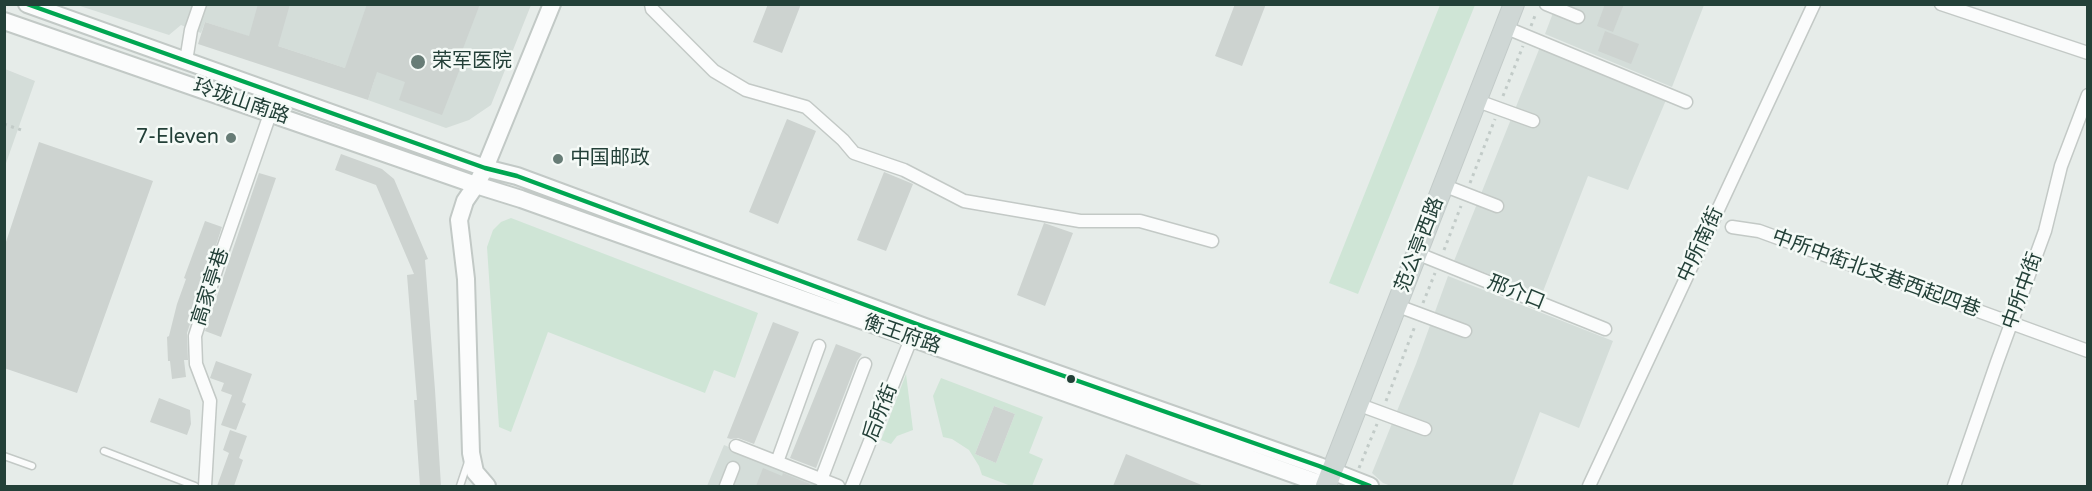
<!DOCTYPE html>
<meta charset="utf-8">
<style>
body{margin:0}
#map{position:relative;width:2092px;height:491px;overflow:hidden;background:#e6ece9;font-family:"Varela Round",sans-serif}
canvas{display:block}
.frame{position:absolute;inset:0;border:6px solid #234038;pointer-events:none}
</style>
<div id="map">
<canvas width="2092" height="491"></canvas>
<div class="frame"></div>
</div>
<script>
const ctx = document.querySelector('canvas').getContext('2d');
ctx.lineJoin = 'round';
function paint(path, color) { ctx.fillStyle = color; ctx.fill(path, 'evenodd'); }
const toPath = rows => new Path2D(rows.map(r => 'M' + r).join(''));
function trace(path, color, width, dash) { ctx.strokeStyle = color; ctx.lineWidth = width; ctx.lineCap = dash ? 'butt' : 'round'; ctx.setLineDash(dash || []); ctx.stroke(path); }
function drawText(font, color, halo, rows, align = 'center') {
  ctx.font = font + ' "Varela Round","Noto Sans SC",sans-serif'; ctx.lineWidth = 5; ctx.setLineDash([]); ctx.textBaseline = 'middle'; ctx.strokeStyle = halo; ctx.fillStyle = color; for (const [text, x, y, turn = 0] of rows) {
    ctx.save(); ctx.translate(x, y); ctx.rotate((+turn || 0) * Math.PI / 180); ctx.textAlign = isNaN(turn) ? turn : align; if (halo) ctx.strokeText(text, 0, 0); ctx.fillText(text, 0, 0); ctx.restore();
  }
}
paint(toPath([
 [77,5,531,5,491,105,469,120,446,128,368,100,375,78,205,22,201,33,181,25,169,35],
 [1556,5,1704,5,1672,87,1545,34],
 [1540,47,1666,100,1628,190,1588,176,1542,294,1454,261],
 [5,69,35,81,5,166],
 [1448,276,1613,341,1579,428,1540,412,1512,486,1391,486,1383,483,1372,473,1416,364],
 [724,445,824,486,707,486]
]), '#d4ddd9');
paint(toPath([
 [1440,5,1475,5,1358,294,1329,283],
 [511,218,758,313,735,378,714,370,705,393,548,332,511,432,499,427,487,247,493,230,501,222],
 [906,374,913,430,897,436,891,444,881,440],
 [941,378,1043,417,1029,453,1043,459,1032,486,1011,486,982,475,979,466,969,450,952,439,943,437,933,396],
 [994,406,1015,414,996,463,975,454]
]), '#cfe5d6');
paint(toPath([
 [258,4,290,4,278,46,345,68,367,4,480,4,459,59,463,61,442,115,399,100,405,82,377,72,368,100,198,44,205,22,249,36],
 [768,4,801,4,782,53,753,42],
 [1235,4,1266,4,1242,66,1215,56],
 [1605,4,1624,4,1613,32,1597,26],
 [1605,31,1639,44,1631,64,1598,51],
 [787,119,816,131,778,224,749,212],
 [39,142,153,181,77,393,4,368,4,248],
 [341,154,382,169,394,179,428,259,425,260,435,390,441,486,420,486,414,400,417,400,407,275,414,274,376,185,335,170],
 [884,172,913,184,886,251,857,240],
 [259,173,276,178,221,337,205,331],
 [205,221,222,227,187,333,188,360,184,360,186,377,172,379,170,361,168,361,167,337,169,336,177,304,186,279,184,278],
 [1044,223,1073,233,1045,306,1017,295],
 [773,322,799,332,754,444,738,438,731,439,727,438],
 [836,344,862,354,857,361,816,468,790,458],
 [216,361,252,374,242,402,246,404,236,430,221,425,232,395,221,391,224,383,210,378],
 [159,398,190,410,191,424,187,435,150,422],
 [994,406,1015,414,996,463,975,454],
 [230,430,247,436,239,458,243,460,234,486,217,486,229,453,223,450],
 [1126,454,1204,486,1113,486],
 [763,468,782,476,783,473,810,484,809,486,756,486]
]), '#cdd3d0');
const lane = toPath([
 [104,451,195,486],
 [4,456,32,466],
 [460,486,468,462]
]);
const street = toPath([
 [651,4,652,9,714,71,746,90,806,107,843,140,854,153,904,170,964,201,1080,221,1140,221,1212,241],
 [1546,4,1578,17],
 [1941,4,2088,53],
 [1514,31,1686,102],
 [186,61,191,30,200,4],
 [1486,104,1533,121],
 [1453,189,1497,206],
 [1732,227,1759,231,2088,351],
 [1426,257,1605,329],
 [1406,309,1465,331],
 [1368,408,1425,429],
 [736,446,838,486],
 [777,462,819,346],
 [821,480,865,364],
 [205,486,210,401,196,364,195,336,222,252,277,94],
 [726,486,733,468],
 [852,486,911,339],
 [1589,486,1814,4],
 [1954,486,1997,362,2045,231,2061,166,2088,95]
]);
const secondary = toPath([
 [27,4,485,168,517,176,925,327,1319,466,1370,486],
 [4,21,476,185,521,199,1327,486],
 [487,486,475,472,471,453,466,279,459,220,465,201,476,185,485,168,552,4]
]);
const primary = toPath([
 [1326,486,1514,4]
]);
trace(lane, '#c3c9c6', 9);
trace(street, '#c3c9c6', 15);
trace(secondary, '#c2c9c6', 20);
trace(primary, '#c2cac8', 22);
trace(toPath([
 [1531,26,1536,13],
 [1503,96,1523,46],
 [4,124,24,131],
 [1470,183,1495,119],
 [1444,250,1461,206],
 [1423,303,1435,273],
 [1386,401,1415,326],
 [1359,468,1377,424]
]), '#c2cbc8', 3, [3, 4.5]);
trace(lane, '#fbfcfc', 6);
trace(street, '#fbfcfc', 12);
trace(secondary, '#fbfcfc', 16);
trace(primary, '#cfd7d5', 20);
trace(toPath([
 [27,4,485,168,517,176,925,327,1319,466,1370,486]
]), '#00a651', 4.5);
for (const [x, y, r, color] of [
 [418,62,8,"#677c76"],
 [231,138,6,"#677c76"],
 [558,159,6,"#677c76"],
 [1071,379,5,"#234038"]
]) { const dot = new Path2D(); dot.arc(x, y, r, 0, 2 * Math.PI); ctx.fillStyle = color; ctx.fill(dot); trace(dot, '#f5faf7', 2); }
drawText('20px', '#234038', '#f5faf7', [
 ["荣军医院",432,62],
 ["7-Eleven",219,138,"right"],
 ["中国邮政",570,159]
], 'left');
drawText('20px', '#234038', '#f5faf7', [
 ["玲珑山南路",241,102,19],
 ["范公亭西路",1420,245,-69],
 ["中所南街",1701,245,-65],
 ["中所中街北支巷西起四巷",1876,274,20],
 ["高家亭巷",211,287,-72],
 ["中所中街",2023,291,-70],
 ["邢介口",1516,293,22],
 ["衡王府路",902,335,19],
 ["后所街",881,413,-68]
]);
</script>
